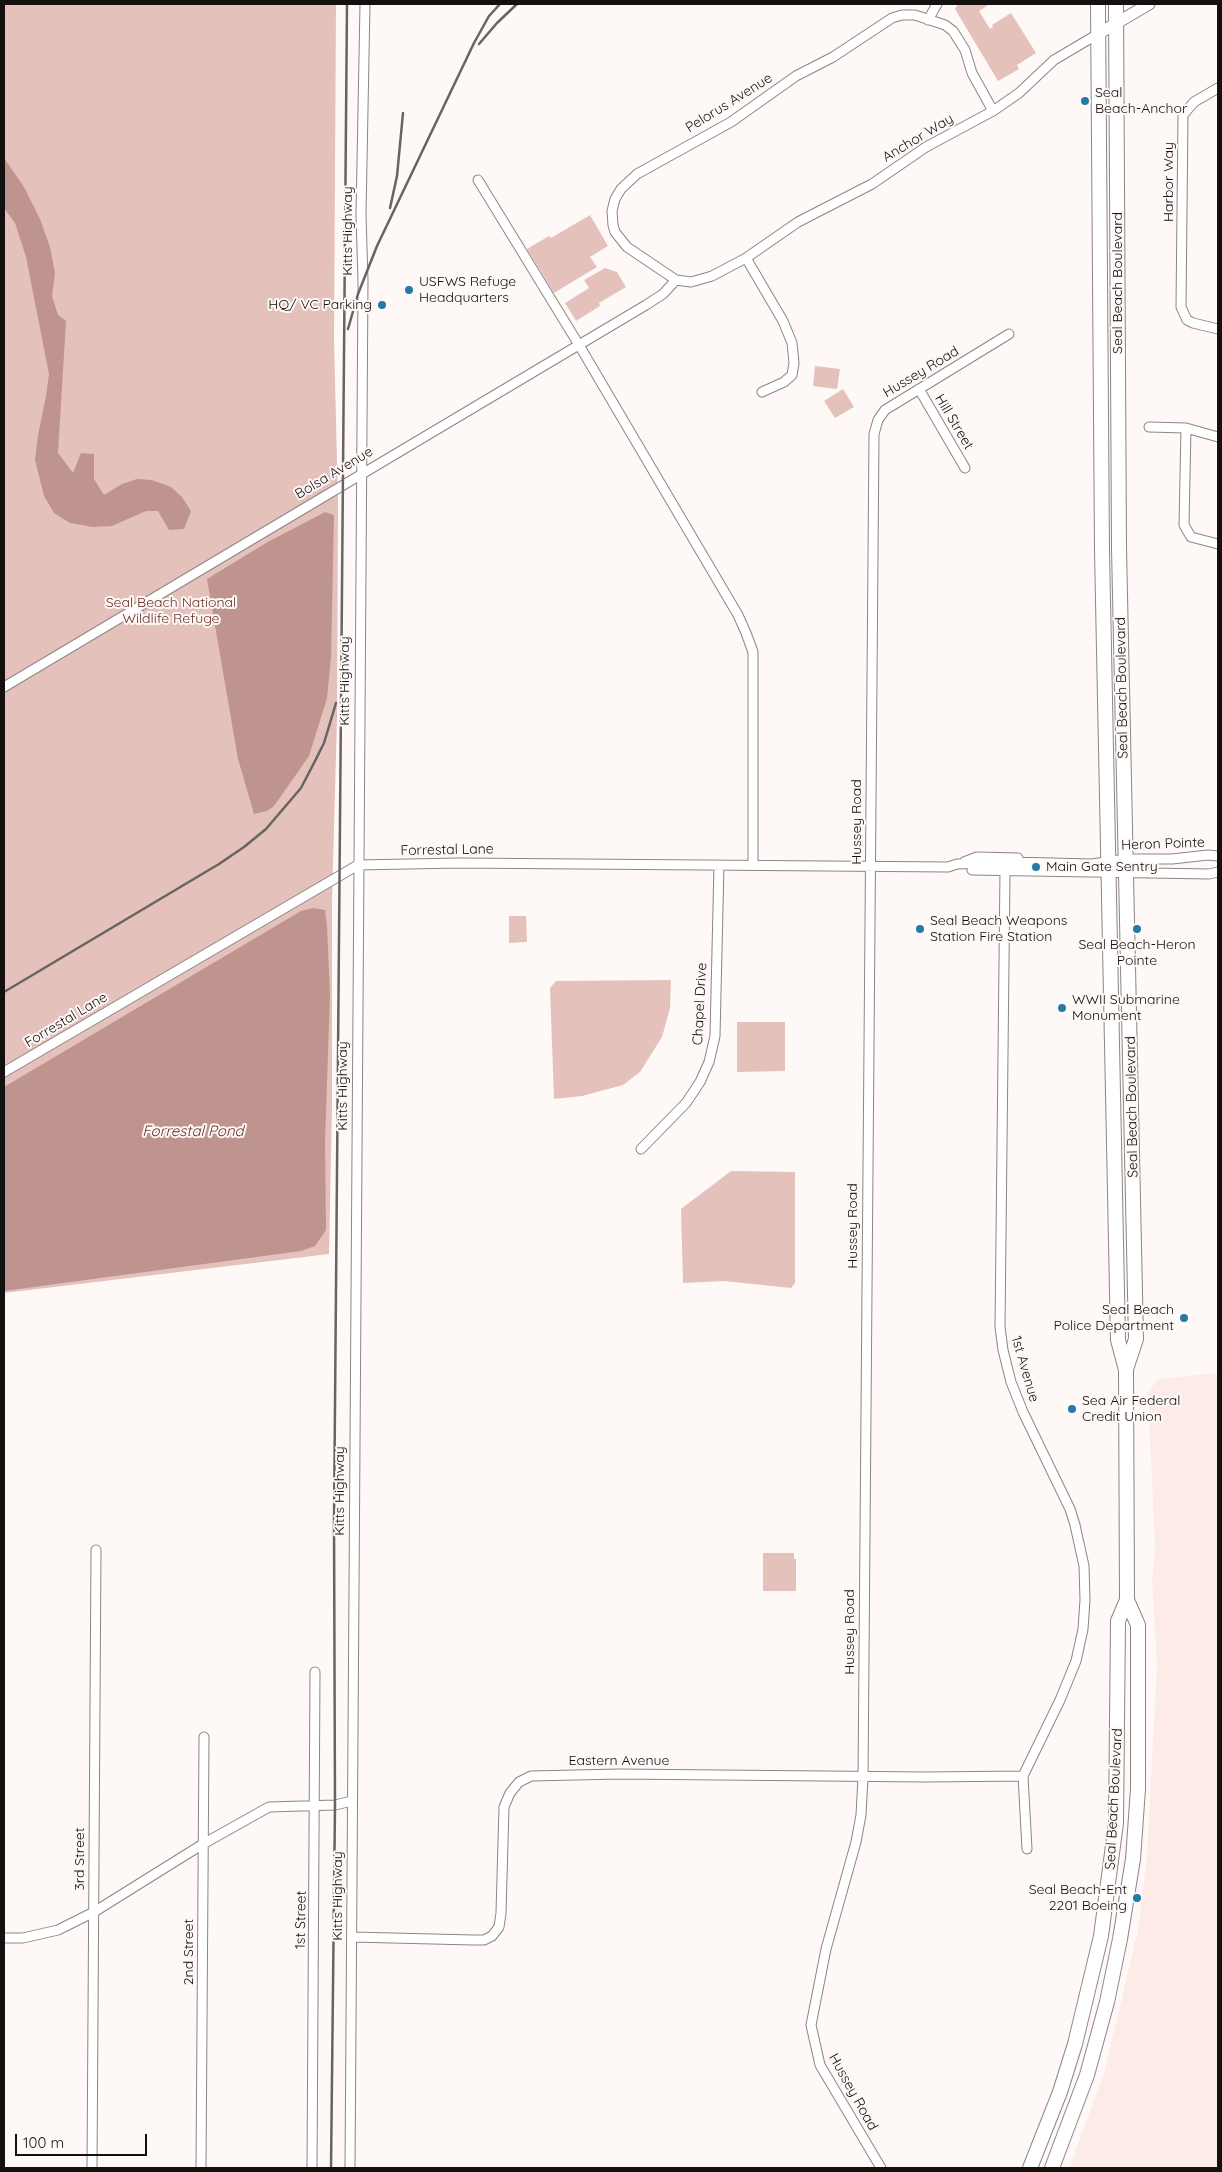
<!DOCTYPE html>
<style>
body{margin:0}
#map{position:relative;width:1222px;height:2172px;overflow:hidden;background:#fef8f7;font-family:Quicksand,sans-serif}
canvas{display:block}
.frame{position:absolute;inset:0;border:5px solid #13100f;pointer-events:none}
.scale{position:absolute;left:15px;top:2134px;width:132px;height:22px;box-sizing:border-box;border:2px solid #13100f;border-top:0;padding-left:6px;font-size:15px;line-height:18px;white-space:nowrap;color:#13100f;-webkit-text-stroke:4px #fef8f7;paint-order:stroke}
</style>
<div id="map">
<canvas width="1222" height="2172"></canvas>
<div class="frame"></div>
<div class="scale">100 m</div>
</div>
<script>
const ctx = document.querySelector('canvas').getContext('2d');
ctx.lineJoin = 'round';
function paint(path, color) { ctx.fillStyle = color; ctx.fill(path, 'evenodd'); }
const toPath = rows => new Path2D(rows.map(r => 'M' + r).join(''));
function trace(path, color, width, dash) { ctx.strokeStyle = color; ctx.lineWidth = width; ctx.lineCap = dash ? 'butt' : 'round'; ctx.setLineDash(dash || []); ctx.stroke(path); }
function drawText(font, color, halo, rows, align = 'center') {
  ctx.font = font + ' Quicksand,sans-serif'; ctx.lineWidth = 4; ctx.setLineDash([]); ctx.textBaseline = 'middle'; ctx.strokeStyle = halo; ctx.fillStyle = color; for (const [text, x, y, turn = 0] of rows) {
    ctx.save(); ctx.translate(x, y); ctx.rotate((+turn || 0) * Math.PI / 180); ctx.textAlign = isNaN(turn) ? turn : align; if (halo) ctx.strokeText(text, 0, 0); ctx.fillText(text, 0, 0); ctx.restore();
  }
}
paint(toPath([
 [1218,1373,1218,2168,1069,2168,1104,2074,1138,1930,1147,1856,1157,1666,1152,1580,1155,1549,1148,1392,1158,1379]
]), '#fdebe8');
paint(toPath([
 [4,4,336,4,334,339,338,503,337,718,332,901,332,1106,329,1254,4,1293],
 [958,4,985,4,987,6,979,11,990,29,993,27,992,25,1011,13,1036,53,1017,65,1019,69,998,81,955,9],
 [590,215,608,246,590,257,597,267,554,293,527,249,549,236,551,238],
 [605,268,617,272,626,287,599,303,600,306,576,321,565,303,589,288,584,280],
 [815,366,840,369,837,389,813,386],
 [843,389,854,407,835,418,824,401],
 [509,916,526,916,527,942,509,943],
 [671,980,670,1008,662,1037,640,1072,623,1085,582,1096,554,1099,550,988,556,981],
 [737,1022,785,1022,785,1071,737,1072],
 [731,1171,795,1172,795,1283,791,1288,724,1281,683,1283,681,1209],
 [763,1553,794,1553,794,1559,796,1559,796,1591,763,1591]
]), '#e4c1bb');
paint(toPath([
 [4,158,24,187,40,219,50,247,55,273,52,296,58,315,66,321,58,453,73,473,81,453,94,454,94,479,104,495,122,484,137,479,152,480,171,487,182,497,191,511,184,529,169,530,158,511,146,511,112,526,93,527,70,523,54,513,44,496,35,460,38,435,46,396,49,374,26,257,15,223,4,208],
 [325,512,334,515,331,658,327,698,309,756,274,806,267,811,254,814,238,759,207,579,266,543],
 [313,908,325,910,327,926,330,994,325,1142,326,1230,315,1246,301,1251,4,1291,4,1087,301,911]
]), '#bf948e');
const minor = toPath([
 [928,20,937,4],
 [1218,88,1194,102,1183,115,1181,307,1187,320,1193,323,1218,329],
 [993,111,972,73,965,50,953,31,945,25,915,15,902,15,892,18,833,57,796,76,731,122,637,174,621,189,615,199,612,211,613,225,615,232,627,247,676,280,691,282,712,276,746,258,798,222,872,184,926,147,993,111,1019,93,1054,60,1098,34],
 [478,180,579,345,738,615,746,633,753,652,753,865],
 [746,258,783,321,792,343,794,363,792,375,784,382,762,392],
 [919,389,965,468],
 [1149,427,1186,428,1218,437],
 [1186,428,1184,525,1191,537,1218,544],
 [4,687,646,305,663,294,676,280],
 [964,862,977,857,1018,858],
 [972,870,1209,874,1218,872],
 [1005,871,1000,1327,1003,1350,1011,1382,1023,1412,1070,1509,1075,1525,1084,1566,1085,1600,1083,1629,1076,1661,1060,1700,1023,1776,1027,1849],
 [4,1072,358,865,458,863,948,867,957,864,1012,862,1092,864,1126,859,1172,859,1208,855,1218,856],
 [641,1149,686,1103,700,1082,709,1062,715,1036,719,865],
 [352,1937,473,1940,484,1940,492,1936,499,1927,501,1913,504,1807,510,1793,519,1782,531,1776,619,1774,925,1777,1023,1776],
 [4,1938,23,1938,58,1930,94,1912,203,1844,269,1807,335,1805,352,1801],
 [92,2168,96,1550],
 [201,2168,204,1737],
 [312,2168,315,1672],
 [350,2168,363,281,361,215,365,4],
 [881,2168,820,2065,811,2025,826,1949,856,1842,861,1815,863,1777,874,434,878,420,885,410,1009,334]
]);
const secondary = toPath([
 [1098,34,1149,4]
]);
const primary = toPath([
 [1116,4,1119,548,1136,1339,1126,1369],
 [1030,2168,1060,2092,1075,2044,1101,1936,1116,1823,1118,1621,1127,1600],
 [1052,2168,1087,2075,1107,2002,1120,1939,1133,1859,1138,1789,1138,1625,1127,1600,1126,1370,1118,1340,1102,551,1098,4]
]);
trace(minor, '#8d8583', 11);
trace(secondary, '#8d8583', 13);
trace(primary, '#8d8583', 16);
trace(minor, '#fff', 9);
trace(secondary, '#fff', 11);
trace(primary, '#fff', 14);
trace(toPath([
 [479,44,497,23,517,4],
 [390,208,397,176,403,113],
 [348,329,358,294,377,246,474,43,489,16,500,4],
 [4,992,219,864,244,847,266,829,301,788,314,763,324,743,336,703],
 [331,2168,335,1805,334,1521,347,4]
]), '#686463', 2.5);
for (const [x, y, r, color] of [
 [1085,101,5,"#267aaa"],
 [409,290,5,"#267aaa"],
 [382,305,5,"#267aaa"],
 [1036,867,5,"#267aaa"],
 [920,929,5,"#267aaa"],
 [1137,929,5,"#267aaa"],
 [1062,1008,5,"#267aaa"],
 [1184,1318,5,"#267aaa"],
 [1072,1409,5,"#267aaa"],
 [1137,1898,5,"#267aaa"]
]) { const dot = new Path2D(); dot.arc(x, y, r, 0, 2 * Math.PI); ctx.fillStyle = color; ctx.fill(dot); trace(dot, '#fef8f7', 2); }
drawText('14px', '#13100f', '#fef8f7', [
 ["Seal",1095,93],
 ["Beach-Anchor",1095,109],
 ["USFWS Refuge",419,282],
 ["Headquarters",419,298],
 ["HQ/ VC Parking",372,305,"right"],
 ["Main Gate Sentry",1046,867],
 ["Seal Beach Weapons",930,921],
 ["Station Fire Station",930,937],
 ["Seal Beach-Heron",1137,945,"center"],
 ["Pointe",1137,961,"center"],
 ["WWII Submarine",1072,1000],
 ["Monument",1072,1016],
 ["Seal Beach",1174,1310,"right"],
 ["Police Department",1174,1326,"right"],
 ["Sea Air Federal",1082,1401],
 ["Credit Union",1082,1417],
 ["Seal Beach-Ent",1127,1890,"right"],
 ["2201 Boeing",1127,1906,"right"]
], 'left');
drawText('14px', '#13100f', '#fef8f7', [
 ["Pelorus Avenue",729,103,-32],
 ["Anchor Way",918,138,-31],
 ["Harbor Way",1169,182,-90],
 ["Kitts Highway",348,231,-90],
 ["Seal Beach Boulevard",1118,283,-90],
 ["Hussey Road",921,372,-31],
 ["Hill Street",954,422,59],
 ["Bolsa Avenue",334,473,-31],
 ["Kitts Highway",345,681,-90],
 ["Seal Beach Boulevard",1122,688,-91],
 ["Hussey Road",857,822,-90],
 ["Heron Pointe",1163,844,-2],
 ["Forrestal Lane",447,850,-1],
 ["Chapel Drive",700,1004,-87],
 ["Forrestal Lane",66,1020,-31],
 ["Kitts Highway",343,1086,-90],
 ["Seal Beach Boulevard",1132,1107,-91],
 ["Hussey Road",853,1226,-90],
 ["1st Avenue",1025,1369,74],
 ["Kitts Highway",340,1491,-90],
 ["Hussey Road",850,1632,-90],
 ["Eastern Avenue",619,1761],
 ["Seal Beach Boulevard",1114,1799,-87],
 ["3rd Street",80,1859,-90],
 ["Kitts Highway",338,1896,-90],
 ["1st Street",301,1920,-89],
 ["2nd Street",189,1952,-90],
 ["Hussey Road",853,2092,61]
]);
drawText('14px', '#683029', '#fef8f7', [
 ["Seal Beach National",171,603],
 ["Wildlife Refuge",171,619]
]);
drawText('italic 15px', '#672e27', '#fef8f7', [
 ["Forrestal Pond",193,1131]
]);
</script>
